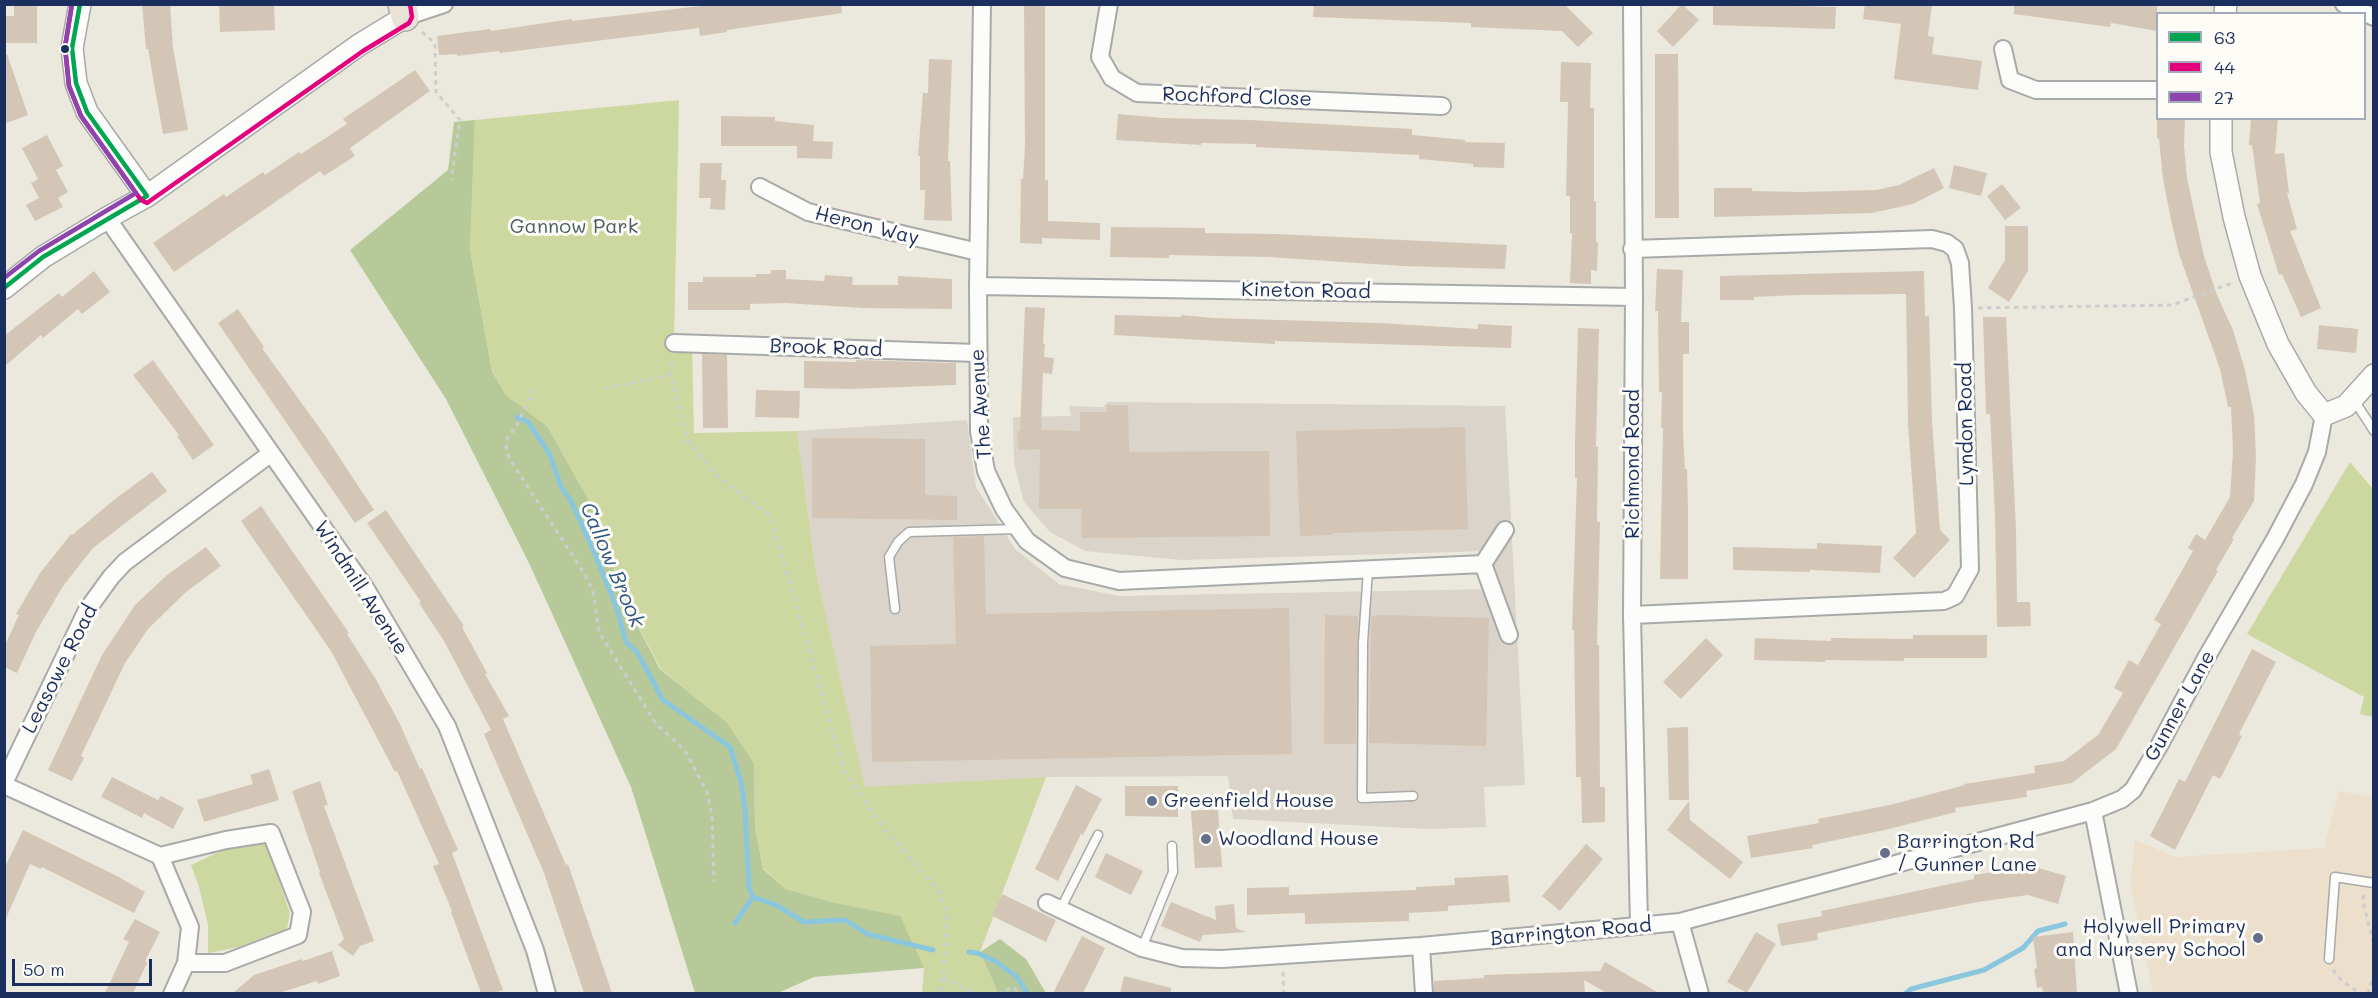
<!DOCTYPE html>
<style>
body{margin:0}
#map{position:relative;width:2378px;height:998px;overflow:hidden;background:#ebe9de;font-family:Mali,sans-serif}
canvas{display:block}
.frame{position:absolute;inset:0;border:6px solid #1b2f5e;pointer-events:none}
.legend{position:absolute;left:2156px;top:12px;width:210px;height:108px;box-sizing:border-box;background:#fdfcf7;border:2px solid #a3aaba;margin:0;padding:8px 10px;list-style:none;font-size:18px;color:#1b2f5e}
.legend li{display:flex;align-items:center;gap:12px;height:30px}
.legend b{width:30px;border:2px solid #a3aaba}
.scale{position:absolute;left:12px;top:959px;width:140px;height:27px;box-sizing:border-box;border:3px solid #1b2f5e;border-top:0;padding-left:8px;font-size:18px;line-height:21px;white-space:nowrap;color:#1b2f5e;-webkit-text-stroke:4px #fdfcf7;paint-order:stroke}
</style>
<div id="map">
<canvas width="2378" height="998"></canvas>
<div class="frame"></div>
<ul class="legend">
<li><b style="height:8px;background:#00a651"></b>63</li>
<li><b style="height:8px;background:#e5007d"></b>44</li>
<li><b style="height:8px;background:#8e44ad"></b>27</li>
</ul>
<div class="scale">50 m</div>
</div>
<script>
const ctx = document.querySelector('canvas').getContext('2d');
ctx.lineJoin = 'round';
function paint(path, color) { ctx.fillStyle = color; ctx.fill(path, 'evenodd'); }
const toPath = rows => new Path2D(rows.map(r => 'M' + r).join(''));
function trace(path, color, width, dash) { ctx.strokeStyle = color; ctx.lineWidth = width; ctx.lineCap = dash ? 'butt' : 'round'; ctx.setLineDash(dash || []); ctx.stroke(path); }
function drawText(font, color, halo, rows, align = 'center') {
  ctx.font = font + ' Mali,sans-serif'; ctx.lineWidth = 6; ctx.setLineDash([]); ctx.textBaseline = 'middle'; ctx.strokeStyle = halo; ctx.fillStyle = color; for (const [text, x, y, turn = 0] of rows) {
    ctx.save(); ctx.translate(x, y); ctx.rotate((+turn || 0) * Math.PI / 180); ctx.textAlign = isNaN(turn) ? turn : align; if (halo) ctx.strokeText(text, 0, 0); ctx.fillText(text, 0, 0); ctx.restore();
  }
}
paint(toPath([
 [2339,791,2373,797,2373,993,2153,993,2130,883,2135,840,2177,857,2324,848]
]), '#ecdfcb');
paint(toPath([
 [1108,402,1505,406,1525,785,1484,787,1486,827,1429,829,1233,819,1228,776,1046,777,865,788,816,572,797,431,967,420,976,487,1015,549,1059,584,1119,596,1492,589,1488,551,1182,560,1085,551,1050,532,1024,502,1014,463,1013,417,1071,416,1069,406,1103,407]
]), '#dad4ca');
paint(toPath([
 [679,100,674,343,692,344,694,433,797,431,816,572,865,787,1046,777,980,952,998,993,922,993,924,968,835,903,786,889,763,868,755,827,754,763,725,722,661,669,626,604,591,504,547,426,506,395,492,370,470,250,475,120],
 [2350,462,2373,489,2373,717,2360,714,2364,697,2247,634],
 [265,841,290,913,287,929,239,947,208,953,208,925,199,887,191,865,229,847]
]), '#cdd8a0');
paint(toPath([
 [475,120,470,250,492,371,506,395,547,426,591,504,626,604,660,669,726,722,754,763,755,827,763,869,786,889,835,903,900,916,924,968,814,977,778,993,695,993,631,787,529,563,446,399,350,250,448,170,454,122],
 [1000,939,1026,959,1046,993,998,993,980,952]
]), '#b8c999');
trace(toPath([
 [517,417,528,422,549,453,561,487,571,501,594,552,616,606,626,642,637,652,663,700,730,747,741,782,745,809,749,888,753,897,776,905,804,922,845,920,867,934,933,950],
 [735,923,753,897],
 [969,952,977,953,995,961,1017,977,1028,994],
 [1905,994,1911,989,1984,970,2023,948,2038,931,2065,924]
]), '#8ac7de', 5);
paint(toPath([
 [14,4,37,4,37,43,4,43,4,16,14,16],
 [142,4,170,4,173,48,188,130,163,134,148,49,146,49],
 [219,4,274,5,275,30,220,32],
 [718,4,841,4,842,13,727,30,727,32,700,36,699,28,500,53,499,51,457,56,457,54,439,55,437,36,490,29,491,31,572,19,572,21],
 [1024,4,1045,4,1045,180,1048,180,1048,221,1100,223,1100,240,1042,238,1042,244,1020,243,1021,179,1023,179,1025,145],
 [1314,4,1564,4,1593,33,1578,47,1562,31,1471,27,1471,23,1313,17],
 [1682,4,1699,20,1673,47,1657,31],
 [1713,4,1836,7,1835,29,1713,25],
 [1865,4,1932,4,1928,36,1934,37,1932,54,1982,61,1978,90,1894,79,1901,24,1863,19],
 [2014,4,2157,4,2157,31,2111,23,2110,27,2014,14],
 [7,54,28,115,4,124,4,55],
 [1655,54,1678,54,1679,218,1655,218],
 [929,59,952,60,948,161,950,161,952,221,924,220,925,190,920,190,920,156,918,156,923,93,928,93],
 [1561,62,1591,63,1590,108,1594,108,1594,201,1596,201,1596,242,1598,243,1597,271,1591,270,1591,284,1570,283,1572,233,1570,233,1570,196,1566,196,1568,102,1560,102],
 [415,70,430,91,350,148,355,156,324,176,320,171,174,272,153,243,224,194,226,197,263,172,265,175,299,152,301,154,347,124,343,119],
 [1118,114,1163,118,1250,120,1412,129,1412,135,1465,140,1465,142,1505,143,1504,168,1473,167,1473,164,1419,159,1419,155,1256,147,1256,144,1201,143,1201,145,1116,140],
 [721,116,775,117,775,121,814,125,813,141,833,142,832,159,797,158,797,146,721,146],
 [2157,118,2185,118,2184,146,2187,178,2196,220,2204,256,2217,295,2233,330,2245,370,2254,415,2256,456,2254,501,2232,538,2234,539,2216,570,2218,571,2116,749,2072,783,2026,791,2027,797,1955,808,1956,812,1885,830,1812,845,1813,848,1751,858,1747,836,1819,823,1818,819,1890,805,1965,785,1964,784,2035,773,2034,766,2064,761,2098,735,2123,693,2114,688,2129,660,2138,665,2161,624,2154,620,2193,551,2188,548,2196,534,2205,540,2230,497,2233,450,2231,407,2228,407,2220,369,2179,254,2171,220,2163,179,2159,139,2157,138],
 [2251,118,2278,118,2275,154,2284,153,2289,193,2287,193,2297,229,2290,231,2321,308,2301,317,2282,274,2279,275,2257,204,2260,203,2252,145,2249,145],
 [47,135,63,166,56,170,68,192,58,198,63,207,35,221,26,205,39,198,31,183,38,179,22,148],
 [700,163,722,163,721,180,726,180,725,210,710,209,711,198,699,198],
 [1954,165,1987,173,1981,196,1949,188],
 [1934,168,1944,188,1913,204,1872,213,1714,217,1714,188,1752,188,1752,191,1802,192,1876,190,1899,185],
 [2002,184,2021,208,2005,220,1987,196],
 [2005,226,2028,226,2028,271,2009,302,1988,288,2005,260],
 [1111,227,1205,228,1205,233,1276,234,1507,245,1505,269,1403,266,1269,257,1169,255,1169,258,1110,257],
 [1657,269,1683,270,1681,322,1689,322,1689,354,1683,354,1683,432,1685,469,1687,469,1688,508,1688,579,1660,579,1663,428,1661,428,1662,392,1659,392,1658,311,1655,311],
 [771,270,786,270,786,279,824,281,825,275,853,277,852,285,898,285,898,276,952,279,952,309,863,308,785,303,750,304,750,310,688,310,688,282,703,282,703,277,756,277,756,274,771,274],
 [94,271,110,292,82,314,78,309,43,338,41,335,4,367,4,336,59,293,62,297],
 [1924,271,1925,316,1929,316,1932,422,1940,530,1950,540,1914,578,1893,558,1916,533,1908,424,1906,294,1797,295,1754,297,1754,300,1720,300,1720,276],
 [1025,307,1045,308,1043,344,1045,344,1044,357,1054,358,1052,374,1043,373,1041,430,1080,431,1080,412,1107,412,1107,405,1128,405,1129,452,1269,451,1270,536,1082,538,1081,509,1039,509,1040,449,1019,450,1017,431,1020,431],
 [238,309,264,347,262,348,326,437,374,510,355,523,218,323],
 [1115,315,1181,317,1181,315,1213,318,1379,323,1478,329,1478,324,1512,326,1511,348,1275,341,1275,344,1114,335],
 [1983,317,2006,317,2016,530,2017,602,2030,602,2031,626,1997,627,1995,515,1990,414,1986,414],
 [2319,325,2358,329,2356,353,2317,349],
 [1578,328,1599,329,1596,447,1598,447,1597,522,1600,522,1597,645,1599,645,1600,787,1605,787,1605,822,1582,823,1581,777,1576,777,1574,630,1572,630,1577,478,1575,478,1575,440],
 [702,354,727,355,728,428,703,428],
 [153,360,214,445,193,460,177,436,179,435,133,375],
 [856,360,956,363,956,385,850,389,804,388,804,361,856,362],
 [756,390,800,391,799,418,755,417],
 [1465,427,1468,529,1333,533,1333,535,1300,536,1296,431],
 [812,438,925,439,925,495,957,496,957,520,812,518],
 [152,472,167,491,93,548,63,586,36,632,17,673,4,667,4,647,19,615,16,614,40,573,71,534,72,535,115,499],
 [261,506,349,633,347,634,375,678,399,722,420,769,422,768,458,850,452,853,503,990,493,993,481,993,451,912,452,911,433,866,439,864,397,771,395,772,331,651,241,521],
 [386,510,464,626,462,627,487,673,485,674,509,716,503,719,566,865,568,864,612,993,584,993,544,873,484,734,491,730,444,641,419,603,421,602,367,523],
 [984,536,986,614,1289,608,1292,754,872,762,870,646,956,644,953,537],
 [1817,543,1882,546,1880,573,1810,570,1810,572,1733,570,1733,547,1817,549],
 [206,547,221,566,186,592,148,629,125,663,81,756,84,758,72,781,48,770,102,655,135,605,167,575],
 [1325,615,1358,616,1356,744,1324,744],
 [1381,615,1489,618,1486,746,1369,743,1371,616],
 [1913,635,1987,635,1987,658,1904,658,1904,661,1825,660,1825,662,1754,660,1755,638,1831,641,1831,638,1913,639],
 [1706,638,1723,655,1681,699,1663,682],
 [2252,649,2276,662,2239,734,2242,736,2220,779,2213,775,2175,850,2150,836,2179,779,2185,782],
 [1688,727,1689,800,1669,800,1667,728],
 [269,769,279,800,204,822,197,800,253,784,250,775],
 [112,777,158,800,161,796,184,808,173,829,144,813,142,818,101,797],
 [320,781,328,805,324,806,374,941,360,946,353,956,338,945,344,939,319,873,320,872,292,791],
 [1076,785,1102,799,1083,835,1081,834,1058,881,1035,869],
 [1125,786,1178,786,1178,817,1125,816],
 [1689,801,1690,820,1743,862,1730,879,1667,830],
 [1218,809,1222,867,1195,868,1191,811],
 [23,830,115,875,145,892,134,913,42,867,41,869,30,864,4,923,4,869],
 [1586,844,1603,859,1560,911,1542,896],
 [1106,853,1143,871,1131,895,1095,877],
 [2032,866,2066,876,2058,904,2028,895,1978,902,1817,933,1818,940,1781,946,1777,924,1822,916,1821,911,1974,879,1974,875],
 [1508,875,1510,902,1448,906,1448,911,1409,913,1409,921,1305,924,1305,913,1247,915,1247,888,1289,887,1289,895,1416,890,1416,887,1455,885,1454,878],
 [1002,894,1056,920,1046,942,992,916],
 [1171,902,1216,920,1215,906,1234,904,1236,928,1246,932,1203,935,1200,942,1161,926],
 [135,919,160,932,145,961,147,963,133,993,105,993,129,942,123,939],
 [1756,932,1776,944,1747,993,1727,982],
 [2073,932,2077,993,2043,993,2042,987,2037,988,2034,969,2037,968,2033,937],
 [1082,936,1105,948,1083,993,1053,993],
 [332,951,340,976,318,984,317,981,279,993,233,993,254,975,302,959,303,961],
 [1605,962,1659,993,1607,993,1584,980,1585,993,1434,993,1434,981,1484,978,1484,975,1600,971],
 [1124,976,1171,988,1171,993,1120,993]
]), '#d3c6b6');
const service = toPath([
 [2354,400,2374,431],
 [1368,570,1363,643,1362,798,1413,796],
 [895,609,889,557,898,542,909,532,1019,529],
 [1060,910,1098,835],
 [1142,948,1173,872,1172,846],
 [2329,959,2335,877,2374,883]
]);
const minor = toPath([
 [982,4,978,286,979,431,986,471,1004,509,1027,541,1065,568,1119,581,1483,564],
 [1109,4,1100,57,1112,78,1137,93,1442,106],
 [1632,4,1634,297,1632,615,1639,924],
 [2344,4,2374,17],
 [405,17,444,4],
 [2003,49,2010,80,2036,90,2158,90],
 [760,187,808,212,978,252],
 [107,218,366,589,447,726,535,950,547,994],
 [978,286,1634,297],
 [674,343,977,353],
 [1505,530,1483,564,1509,635],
 [1632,615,1944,601,1955,596,1970,569,1963,308,1960,263,1955,249,1947,243,1932,239,1632,249],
 [4,783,87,610,111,577,125,562,270,454],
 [4,785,160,856,190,927,186,963,172,994],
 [2093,811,2129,994],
 [160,856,226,840,271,833,302,912,298,935,225,963,186,963],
 [1047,903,1142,948,1182,958,1222,959,1421,946,1680,922,2093,811,2122,799,2133,790,2159,746,2206,658,2275,539,2304,484,2317,452,2324,415],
 [1680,922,1700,994],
 [1421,946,1424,994]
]);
const tertiary = toPath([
 [80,4,72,48,76,83,87,112,147,196],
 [2225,14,2226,4],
 [2221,118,2221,152,2234,217,2250,276,2278,344,2306,393,2324,415,2346,406,2374,375],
 [4,288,43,257,107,218,147,196,359,45,405,17]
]);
const trunk = toPath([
 [402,4,405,17]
]);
trace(service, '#a8aaa9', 11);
trace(minor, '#a8aaa9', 20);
trace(tertiary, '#a8aaa9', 24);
trace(trunk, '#a8aaa9', 30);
trace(toPath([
 [422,32,435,43,436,92,460,120,451,180],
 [1978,308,2172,305,2232,283],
 [672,361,671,375,687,440,720,479,770,515,845,773,884,829,940,892,947,916,943,978,939,994],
 [605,388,671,375],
 [534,389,516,427,508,437,506,447,509,458,584,573,593,591,599,632,656,724,684,749,707,792,712,816,714,882],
 [2364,895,2363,901,2374,946],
 [2333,970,2342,981,2361,994],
 [1283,972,1284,994],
 [943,978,977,994],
 [998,994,1013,987,1020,994],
 [2368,994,2374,972]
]), '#cccdce', 3, [4.5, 4.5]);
trace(service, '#fcfcfa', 8);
trace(minor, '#fcfcfa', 16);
trace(tertiary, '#fcfcfa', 21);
trace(trunk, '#e9e3d7', 27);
trace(toPath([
 [80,4,72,48,76,83,87,112,147,196],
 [4,288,43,257,147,196]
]), '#00a651', 4.5);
trace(toPath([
 [72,4,65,47,69,86,81,116,141,200,147,203,363,51,409,23,412,17,410,4]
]), '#e5007d', 4.5);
trace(toPath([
 [4,278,39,251,136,193,81,116,69,86,65,47,72,4]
]), '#8e44ad', 4.5);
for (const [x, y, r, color] of [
 [65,49,5,"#1b2f5e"],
 [1152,801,6,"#64708b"],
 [1206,839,6,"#64708b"],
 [1885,853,6,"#64708b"],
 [2258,938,6,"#64708b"]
]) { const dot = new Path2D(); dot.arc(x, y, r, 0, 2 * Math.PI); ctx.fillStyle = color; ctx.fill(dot); trace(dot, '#fdfcf7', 2); }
drawText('20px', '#1b2f5e', '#fdfcf7', [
 ["Rochford Close",1237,97,2],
 ["Heron Way",867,226,14],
 ["Kineton Road",1306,291,1],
 ["Brook Road",826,348,2],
 ["The Avenue",981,404,-94],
 ["Lyndon Road",1966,424,-91],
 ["Richmond Road",1633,464,-90],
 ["Windmill Avenue",361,588,57],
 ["Leasowe Road",60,669,-63],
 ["Gunner Lane",2180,706,-61],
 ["Barrington Road",1571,932,-5]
]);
drawText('20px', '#495e63', '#fdfcf7', [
 ["Gannow Park",574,227]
]);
drawText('20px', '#1b2f5e', '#fdfcf7', [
 ["Greenfield House",1164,801],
 ["Woodland House",1218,839],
 ["Barrington Rd",1897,842],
 ["/ Gunner Lane",1897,865],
 ["Holywell Primary",2246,927,"right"],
 ["and Nursery School",2246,950,"right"]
], 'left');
drawText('italic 21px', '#305884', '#fdfcf7', [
 ["Callow Brook",612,565,67]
]);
</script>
